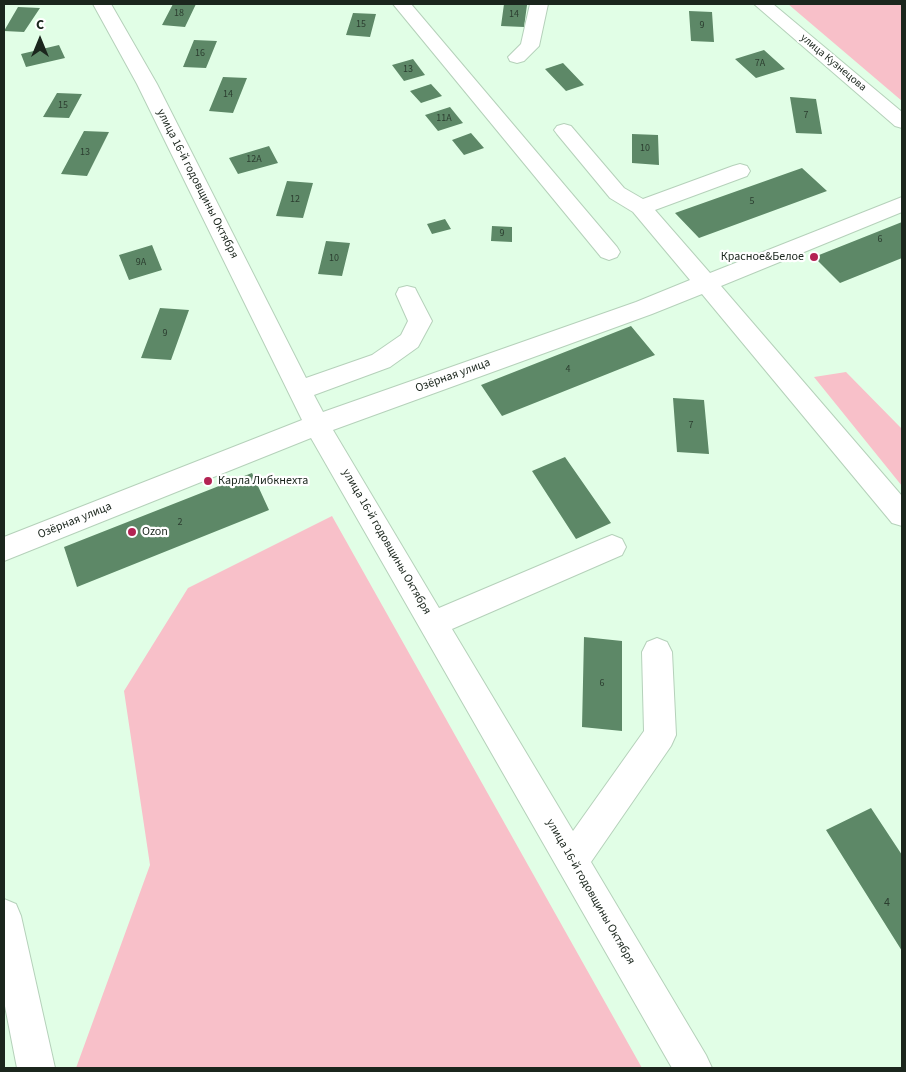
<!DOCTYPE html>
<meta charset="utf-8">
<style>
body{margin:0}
#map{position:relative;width:906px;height:1072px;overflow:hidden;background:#e1fee6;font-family:"Source Sans 3",sans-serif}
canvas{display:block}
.frame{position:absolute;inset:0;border:5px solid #1b261d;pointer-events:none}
.north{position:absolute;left:15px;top:15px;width:50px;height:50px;-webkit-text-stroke:4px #fff;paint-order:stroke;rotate:0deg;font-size:14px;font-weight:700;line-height:20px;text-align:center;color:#1b261d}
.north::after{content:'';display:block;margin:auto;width:18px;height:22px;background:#1b261d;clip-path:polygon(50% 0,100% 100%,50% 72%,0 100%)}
</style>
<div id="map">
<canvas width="906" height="1072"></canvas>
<div class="frame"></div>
<div class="north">С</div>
</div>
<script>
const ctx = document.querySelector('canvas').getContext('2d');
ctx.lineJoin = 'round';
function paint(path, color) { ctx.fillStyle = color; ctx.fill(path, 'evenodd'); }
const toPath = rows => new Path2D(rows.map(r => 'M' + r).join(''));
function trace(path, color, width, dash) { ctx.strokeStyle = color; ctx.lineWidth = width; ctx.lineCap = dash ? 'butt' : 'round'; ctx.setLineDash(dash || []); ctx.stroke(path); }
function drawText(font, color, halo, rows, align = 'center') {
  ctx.font = font + ' "Source Sans 3",sans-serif'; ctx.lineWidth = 4.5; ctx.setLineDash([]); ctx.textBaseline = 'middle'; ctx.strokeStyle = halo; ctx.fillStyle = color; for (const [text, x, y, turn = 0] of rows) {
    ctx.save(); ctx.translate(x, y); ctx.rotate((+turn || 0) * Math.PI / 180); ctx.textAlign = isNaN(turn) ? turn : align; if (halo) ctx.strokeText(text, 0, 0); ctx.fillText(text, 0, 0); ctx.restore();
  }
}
paint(toPath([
 [788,4,902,4,902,101],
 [846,372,902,429,902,486,814,377],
 [332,516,642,1068,76,1068,150,865,124,691,188,588]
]), '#f8c0c9');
paint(toPath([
 [173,4,196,4,185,27,162,25],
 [504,4,527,5,524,27,501,26],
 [18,7,40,8,24,32,4,31],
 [689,11,712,12,714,42,691,41],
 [353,13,376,14,370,37,346,35],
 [194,40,217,41,206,68,183,67],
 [59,45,65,58,26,67,21,54],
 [764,50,785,69,756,78,735,59],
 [413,59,425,75,404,81,392,65],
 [563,63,584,85,566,91,545,69],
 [223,77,247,78,233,113,209,111],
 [431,84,442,96,421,103,410,91],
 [57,93,82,94,69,118,43,117],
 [790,97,816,99,822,134,796,133],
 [450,107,463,123,438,131,425,115],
 [84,131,109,132,87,176,61,174],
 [471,133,484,148,464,155,452,140],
 [632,134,658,135,659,165,632,163],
 [269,146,278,163,238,174,229,158],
 [802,168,827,191,699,238,675,213],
 [287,181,313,183,303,218,276,216],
 [445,219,451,229,432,234,427,224],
 [902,222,902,258,840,283,814,257],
 [492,226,512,227,512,242,491,241],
 [326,241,350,243,342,276,318,274],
 [152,245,162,270,129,280,119,255],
 [160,308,189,310,171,360,141,358],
 [631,326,655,355,502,416,481,385],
 [673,398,704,400,709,454,677,452],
 [565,457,611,523,576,539,532,471],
 [252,473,269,510,77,587,64,547],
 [584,637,622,641,622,731,582,727],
 [871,808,902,855,902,951,826,830]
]), '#5d8867');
const minor = toPath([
 [93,4,111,4,157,84,306,378,372,355,401,335,408,321,396,294,399,288,407,286,415,288,418,294,432,321,418,347,390,367,314,395,323,412,636,302,690,280,633,212,610,198,557,134,554,130,557,126,564,124,571,126,624,188,643,199,733,166,740,164,747,166,750,171,747,176,655,210,710,273,902,197,902,212,721,286,902,496,902,526,892,523,702,294,652,314,333,430,439,608,602,539,612,535,622,539,626,547,622,555,452,629,573,831,644,731,642,652,647,642,657,638,667,642,672,652,676,735,671,746,591,862,706,1055,712,1068,672,1068,311,438,4,561,4,537,302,420,137,84,93,4],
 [393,4,411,4,617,247,620,252,617,257,609,260,601,257,393,4],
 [530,4,548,4,539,46,524,61,517,63,510,61,508,57,521,44,530,4],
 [754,4,773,4,902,112,902,128,895,126,754,4],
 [4,899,16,904,21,916,55,1068,17,1068,4,1001,4,899]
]);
trace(minor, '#b5d1ba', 2);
paint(minor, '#fff');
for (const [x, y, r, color] of [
 [814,257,5,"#b32353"],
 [208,481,5,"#b32353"],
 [132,532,5,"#b32353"]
]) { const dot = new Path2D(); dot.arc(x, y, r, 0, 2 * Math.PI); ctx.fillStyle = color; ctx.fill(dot); trace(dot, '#fff', 2); }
drawText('10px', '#2c3e30', null, [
 ["18",179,14],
 ["14",514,15],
 ["15",361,25],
 ["9",702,26],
 ["16",200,54],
 ["7А",760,64],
 ["13",408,70],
 ["14",228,95],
 ["15",63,106],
 ["7",806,116],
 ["11А",444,119],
 ["10",645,149],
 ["13",85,153],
 ["12А",254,160],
 ["12",295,200],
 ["5",752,202],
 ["9",502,234],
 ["6",880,240],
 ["10",334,259],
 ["9А",141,263],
 ["9",165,334],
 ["4",568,370],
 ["7",691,426],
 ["2",180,523],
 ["6",602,684]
]);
drawText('11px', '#1b261d', '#fff', [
 ["улица Кузнецова",833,63,40]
]);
drawText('12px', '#1b261d', '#fff', [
 ["улица 16-й годовщины Октября",197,184,63],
 ["Озёрная улица",453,376,-20],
 ["Озёрная улица",75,521,-22],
 ["улица 16-й годовщины Октября",386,542,60],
 ["улица 16-й годовщины Октября",590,892,60]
]);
drawText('12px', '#1b261d', '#fff', [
 ["Красное&Белое",804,257,"right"],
 ["Карла Либкнехта",218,481],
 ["Ozon",142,532]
], 'left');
drawText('12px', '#2c3e30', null, [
 ["4",887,903]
]);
</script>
